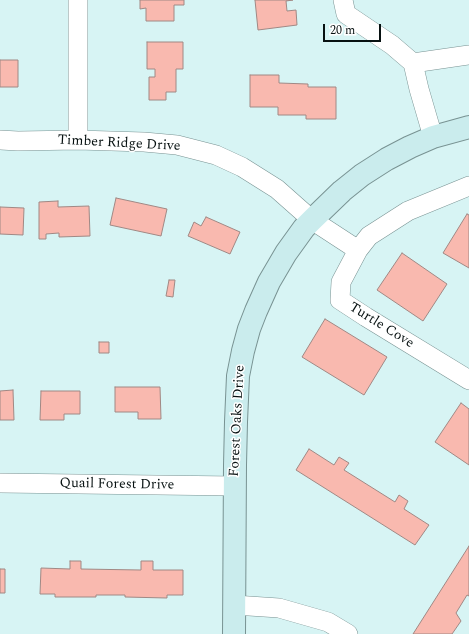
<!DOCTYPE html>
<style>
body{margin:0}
#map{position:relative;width:469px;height:634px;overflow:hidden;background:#d7f4f4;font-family:Spectral,serif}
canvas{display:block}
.scale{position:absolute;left:323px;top:24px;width:58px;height:18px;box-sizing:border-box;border:2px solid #071111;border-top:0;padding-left:5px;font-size:12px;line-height:14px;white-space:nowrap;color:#071111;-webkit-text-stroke:3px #fff;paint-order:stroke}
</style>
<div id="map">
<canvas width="469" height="634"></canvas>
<div class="scale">20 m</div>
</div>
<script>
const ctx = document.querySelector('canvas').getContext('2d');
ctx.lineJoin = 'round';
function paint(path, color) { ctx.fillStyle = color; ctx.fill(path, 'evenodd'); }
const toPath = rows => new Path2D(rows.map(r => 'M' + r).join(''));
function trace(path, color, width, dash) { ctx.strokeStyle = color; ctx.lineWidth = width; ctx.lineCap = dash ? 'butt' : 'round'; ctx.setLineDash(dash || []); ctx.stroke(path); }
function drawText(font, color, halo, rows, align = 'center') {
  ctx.font = font + ' Spectral,serif'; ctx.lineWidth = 3; ctx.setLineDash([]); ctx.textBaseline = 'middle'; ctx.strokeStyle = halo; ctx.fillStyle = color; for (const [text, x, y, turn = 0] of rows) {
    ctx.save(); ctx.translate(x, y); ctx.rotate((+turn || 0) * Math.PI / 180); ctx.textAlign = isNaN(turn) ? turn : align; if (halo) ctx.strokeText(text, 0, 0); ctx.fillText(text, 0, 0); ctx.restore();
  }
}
const building = toPath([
 [140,0,184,0,184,5,174,5,174,21,146,21,146,8,140,9,140,0],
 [255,0,293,0,286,1,287,11,296,10,297,25,258,30,255,0],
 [147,42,183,42,183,69,176,69,176,92,166,92,166,100,149,100,149,77,155,77,155,69,147,69,147,42],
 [0,60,18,60,18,87,0,87,0,60],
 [250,75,279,75,279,83,308,84,308,87,336,87,336,119,306,119,306,115,278,115,278,107,250,107,250,75],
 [116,198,167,209,161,236,110,225,116,198],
 [58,201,58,207,89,206,90,236,59,237,59,233,46,234,46,239,39,239,39,202,58,201],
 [0,207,24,208,23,235,0,234,0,207],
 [467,214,469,215,469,268,443,253,467,214],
 [206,217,240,232,230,254,188,236,194,222,201,226,206,217],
 [402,253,447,284,423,321,377,290,402,253],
 [169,280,175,280,173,297,166,296,169,280],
 [325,319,387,357,364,395,302,357,325,319],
 [99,342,109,342,109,353,99,353,99,342],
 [115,387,160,387,161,419,138,419,138,412,115,412,115,387],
 [13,390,14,420,0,420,0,391,13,390],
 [41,391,80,391,80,414,64,414,64,420,40,420,41,391],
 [461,403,469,409,469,465,435,442,461,403],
 [309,449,334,465,339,457,349,463,344,470,395,502,399,495,408,501,404,509,429,525,415,545,296,470,309,449],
 [469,546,469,596,467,595,456,613,461,621,452,634,413,634,469,546],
 [70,561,81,561,81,569,141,570,141,561,153,561,153,570,183,570,183,595,167,595,167,598,125,597,125,595,96,595,96,597,55,597,55,594,40,594,41,568,70,569,70,561],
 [0,569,5,569,5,593,0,593,0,569]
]);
paint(building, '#f9b9af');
trace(building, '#a08884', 1);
const street = toPath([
 [78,0,78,140],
 [343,0,346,14,392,45,413,63,419,89,433,137],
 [413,63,469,55],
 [0,140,18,141,78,140,144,142,177,145,216,155,242,167,277,189,312,220,358,250],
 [469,186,408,211,369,236,358,250,341,282,340,300,366,317,469,380],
 [0,483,235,486],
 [234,605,279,608,328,622,348,634]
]);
const secondary = toPath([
 [234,634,235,465,236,422,238,376,243,351,249,329,256,311,269,282,286,253,304,228,312,220,342,191,362,175,387,159,410,147,433,137,469,127]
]);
trace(street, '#789292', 20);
trace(secondary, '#789292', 24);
trace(street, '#fff', 19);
trace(secondary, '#caeced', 22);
drawText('14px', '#071111', '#fff', [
 ["Timber Ridge Drive",119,144,3],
 ["Turtle Cove",381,326,32],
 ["Forest Oaks Drive",238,421,-87],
 ["Quail Forest Drive",117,485,1]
]);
</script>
